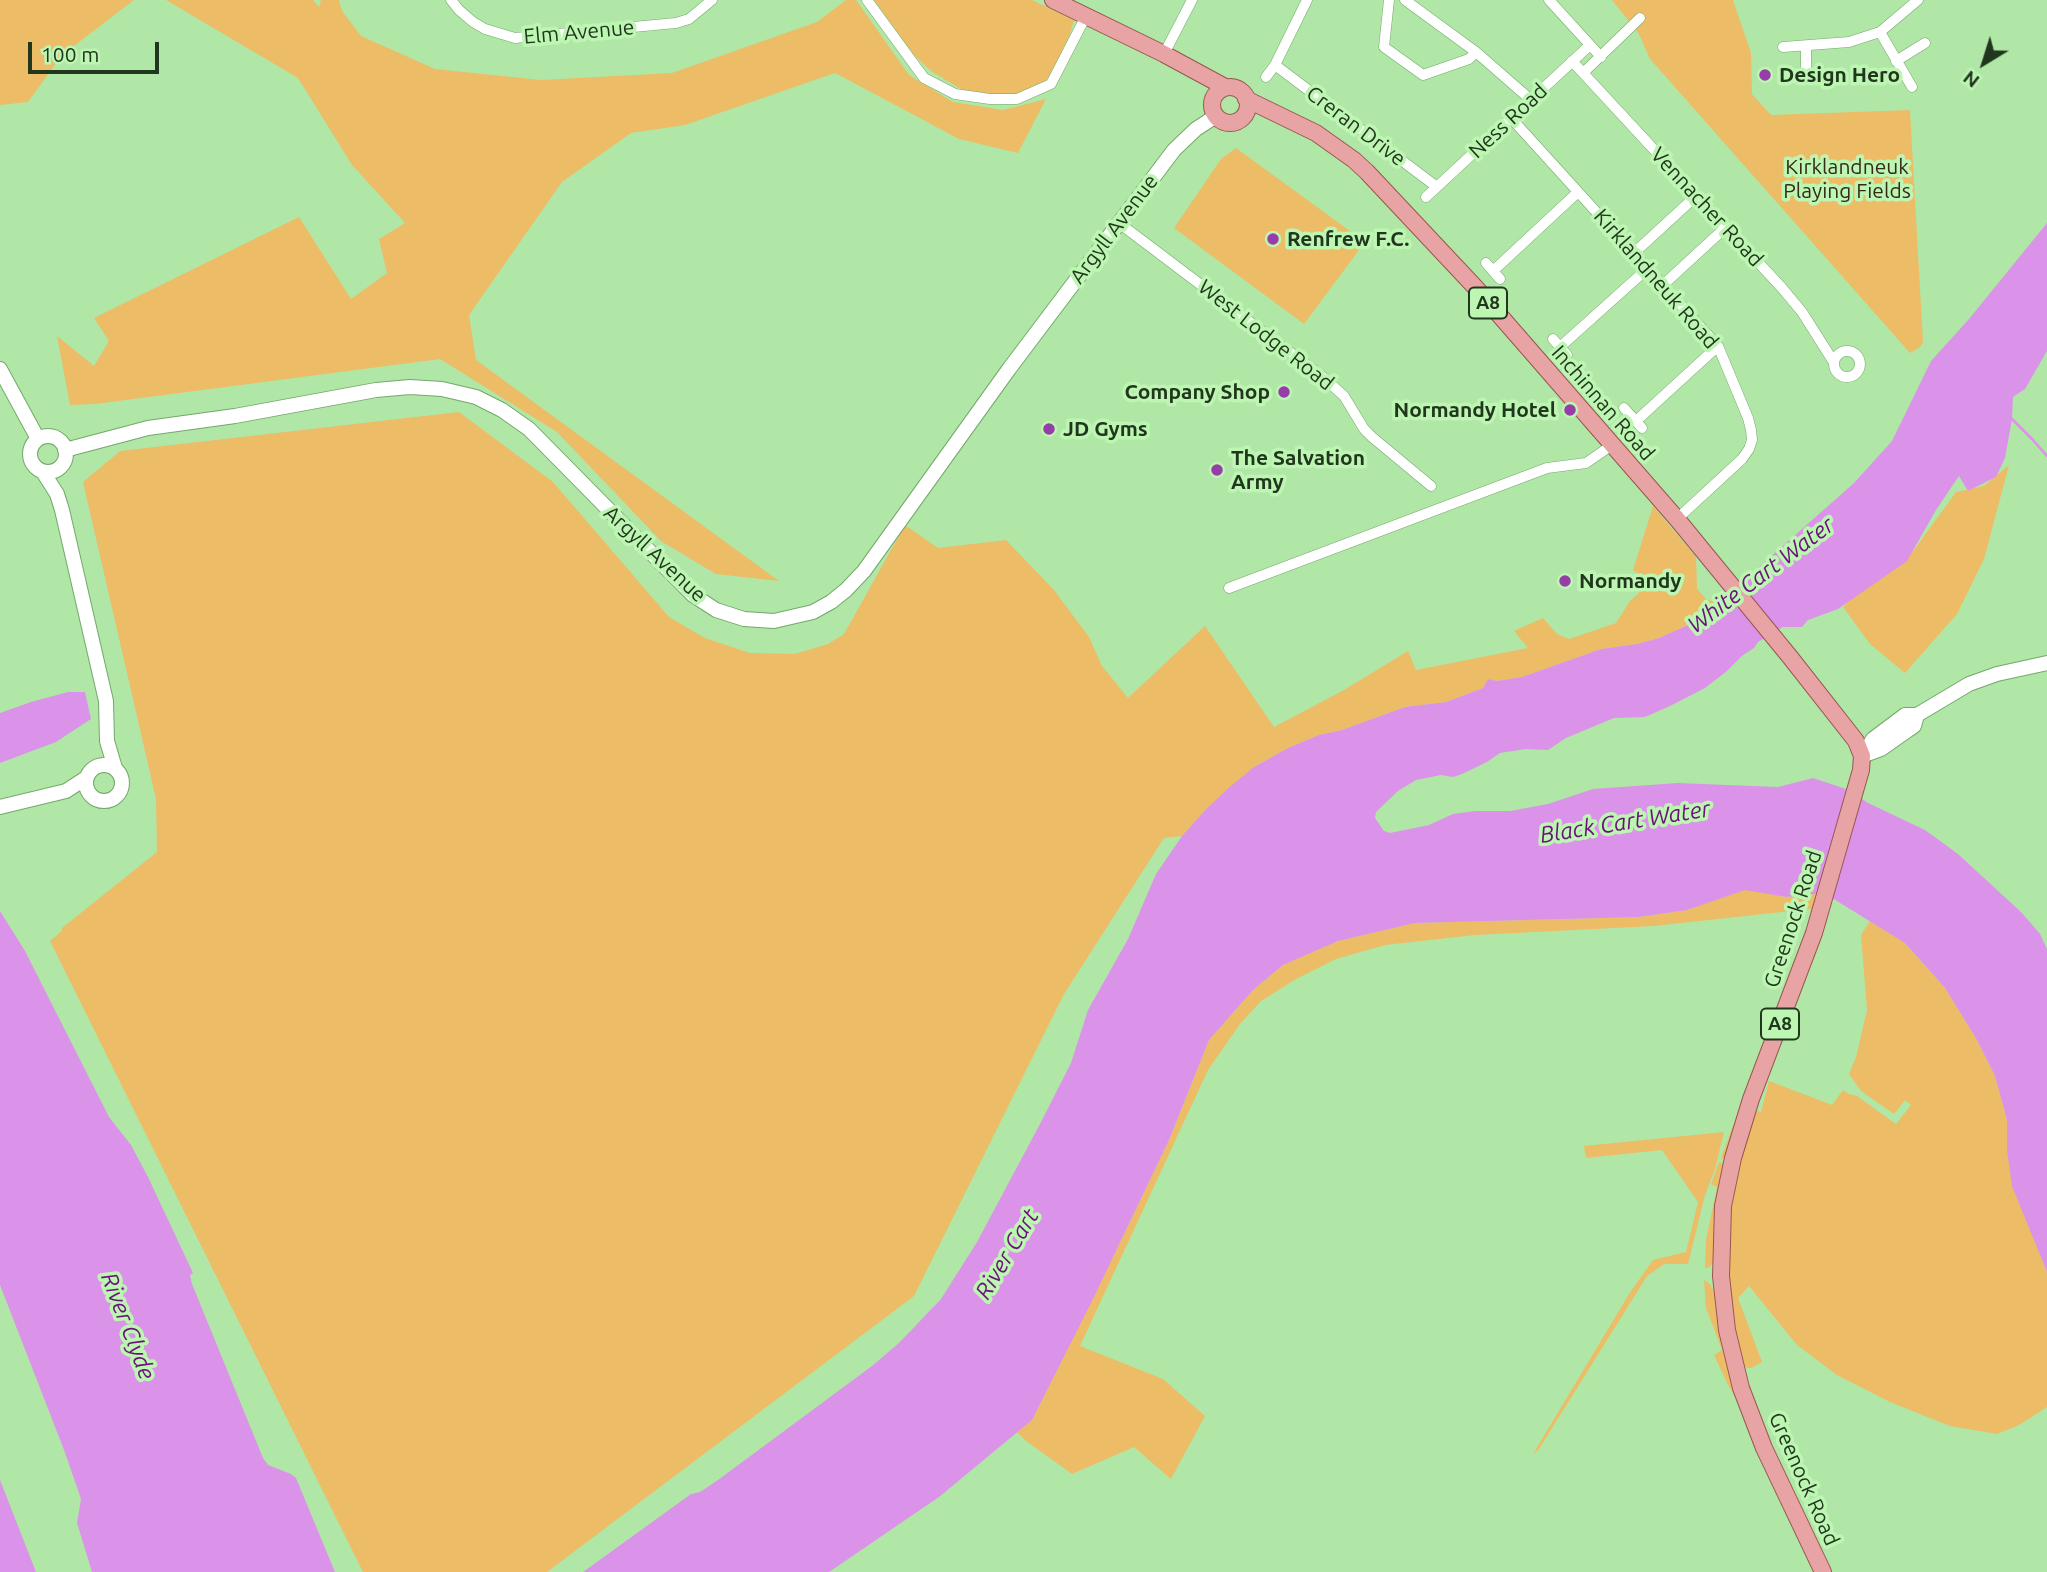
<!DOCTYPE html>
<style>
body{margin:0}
#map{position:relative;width:2047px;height:1572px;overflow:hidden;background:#b0e7a7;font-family:Ubuntu,sans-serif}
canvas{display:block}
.north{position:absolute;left:1949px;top:28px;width:70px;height:70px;-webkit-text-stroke:5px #bdf5b3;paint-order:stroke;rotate:218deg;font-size:19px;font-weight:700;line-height:28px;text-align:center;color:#21371d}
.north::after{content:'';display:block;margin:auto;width:24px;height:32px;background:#21371d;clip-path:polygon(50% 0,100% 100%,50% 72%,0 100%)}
.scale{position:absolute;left:28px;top:42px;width:131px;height:32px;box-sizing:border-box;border:4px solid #21371d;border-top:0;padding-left:9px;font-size:21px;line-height:24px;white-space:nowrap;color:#21371d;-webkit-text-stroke:5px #bdf5b3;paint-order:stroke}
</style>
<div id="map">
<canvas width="2047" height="1572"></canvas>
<div class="north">N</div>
<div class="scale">100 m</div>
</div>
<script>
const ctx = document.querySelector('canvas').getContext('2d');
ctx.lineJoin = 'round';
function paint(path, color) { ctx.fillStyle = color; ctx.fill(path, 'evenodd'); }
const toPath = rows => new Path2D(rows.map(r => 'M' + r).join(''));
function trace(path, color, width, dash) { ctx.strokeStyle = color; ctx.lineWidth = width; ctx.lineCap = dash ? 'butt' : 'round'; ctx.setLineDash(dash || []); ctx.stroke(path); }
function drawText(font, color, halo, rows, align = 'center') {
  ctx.font = font + ' Ubuntu,sans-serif'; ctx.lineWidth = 7; ctx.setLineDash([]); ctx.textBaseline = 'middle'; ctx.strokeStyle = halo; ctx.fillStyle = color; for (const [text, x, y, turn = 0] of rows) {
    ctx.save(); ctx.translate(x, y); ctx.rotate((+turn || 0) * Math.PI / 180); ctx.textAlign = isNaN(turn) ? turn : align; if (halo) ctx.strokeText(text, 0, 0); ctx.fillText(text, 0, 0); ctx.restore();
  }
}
paint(toPath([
 [0,0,134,0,62,55,28,102,0,105],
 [166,0,313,0,319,7,321,0,339,0,342,11,361,36,435,69,541,80,672,73,817,22,846,0,856,0,909,75,953,102,1003,110,1046,99,1018,153,959,139,835,73,685,125,631,133,562,182,469,315,476,360,779,581,716,574,661,541,557,432,440,359,95,404,70,405,57,336,94,366,109,341,94,318,299,217,351,299,387,273,379,239,405,223,352,165,298,78],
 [874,0,1032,0,1074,20,1070,34,1051,73,1044,83,1021,94,998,96,964,91,931,71,913,54],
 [1612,0,1733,0,1751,53,1752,94,1771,115,1910,110,1923,342,1920,347,1910,353,1650,59,1639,34],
 [1236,148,1365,242,1304,324,1174,228,1221,159],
 [459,412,553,482,669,617,705,638,750,653,795,654,828,644,844,634,905,525,938,548,1006,540,1054,590,1089,637,1102,666,1128,698,1205,626,1274,727,1344,690,1408,651,1416,670,1528,648,1514,631,1543,618,1557,634,1569,639,1616,623,1630,601,1638,594,1646,579,1633,570,1653,506,1696,557,1697,589,1707,600,1719,602,1699,620,1659,638,1637,644,1601,649,1522,677,1497,681,1488,679,1483,688,1446,702,1405,707,1342,730,1319,735,1288,748,1254,767,1206,809,1182,836,1164,838,1064,994,914,1296,547,1572,363,1572,50,941,62,931,62,928,157,852,156,799,83,482,120,451],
 [2009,465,1984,559,1957,614,1905,673,1870,644,1843,607,1855,595,1911,554,1956,492,1984,486],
 [1745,889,1786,897,1820,893,1814,910,1809,909,1654,926,1475,935,1385,945,1336,959,1296,979,1261,1001,1240,1024,1208,1070,1080,1346,1163,1379,1205,1416,1171,1479,1134,1447,1072,1474,1026,1441,1017,1432,1032,1420,1124,1234,1169,1140,1209,1040,1253,990,1283,965,1338,941,1415,923,1639,917,1687,910],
 [1870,921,1905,943,1945,988,1977,1040,1995,1076,2007,1120,2007,1151,2040,1255,2047,1272,2047,1407,2019,1425,1997,1434,1950,1426,1890,1402,1837,1375,1797,1345,1749,1286,1738,1298,1762,1362,1751,1368,1742,1367,1733,1323,1728,1280,1729,1223,1738,1166,1754,1110,1761,1112,1769,1081,1832,1105,1843,1090,1849,1094,1857,1096,1896,1124,1911,1105,1905,1100,1894,1114,1861,1091,1849,1074,1856,1057,1867,1010,1861,935],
 [1740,1107,1714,1262,1708,1268,1705,1268,1706,1240,1717,1187,1711,1184,1719,1162,1723,1163,1724,1159,1721,1158],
 [1724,1132,1715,1169,1705,1195,1688,1264,1664,1264,1647,1276,1539,1449,1533,1454,1629,1294,1653,1260,1686,1252,1698,1202,1662,1150,1586,1158,1584,1146],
 [1704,1280,1710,1284,1716,1296,1738,1401,1728,1385,1714,1355,1722,1350,1706,1308]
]), '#ecbc66');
paint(toPath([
 [2047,223,2047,351,2025,389,2013,397,2012,419,2005,458,1996,477,1968,491,1959,476,1936,510,1907,561,1838,609,1808,620,1802,627,1783,627,1758,642,1754,648,1743,655,1727,671,1705,688,1670,706,1645,717,1614,718,1566,738,1548,750,1526,749,1500,753,1487,762,1462,774,1453,777,1441,775,1416,780,1398,791,1376,812,1375,818,1384,831,1390,833,1429,825,1453,814,1475,811,1510,811,1548,804,1593,789,1678,783,1778,787,1813,778,1849,790,1868,803,1925,830,1958,854,2022,913,2040,934,2047,949,2047,1272,2012,1186,2007,1151,2007,1120,1995,1076,1977,1040,1945,988,1905,943,1824,893,1786,897,1745,890,1687,910,1639,917,1415,923,1338,941,1283,965,1253,990,1209,1040,1169,1140,1092,1301,1032,1420,939,1497,829,1572,583,1572,691,1494,700,1492,718,1480,872,1366,900,1342,941,1299,977,1242,1040,1124,1071,1063,1088,1010,1128,939,1156,874,1182,836,1206,809,1232,785,1254,767,1288,748,1319,735,1342,730,1405,707,1446,702,1483,688,1488,679,1497,681,1522,677,1601,649,1637,644,1659,638,1699,620,1854,483,1892,441,1931,361,1969,319],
 [68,692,85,692,91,719,56,742,0,763,0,713,31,702],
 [0,911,25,951,109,1117,131,1145,148,1177,193,1273,190,1275,192,1284,263,1458,268,1465,291,1474,296,1478,335,1572,92,1572,77,1523,81,1499,64,1450,0,1285],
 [0,1480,36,1572,0,1572]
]), '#da93e8');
trace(toPath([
 [2011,418,2032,439,2047,456]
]), '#da93e8', 2.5);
const street = toPath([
 [451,0,459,10,473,22,485,29,515,38,676,23,689,19,712,0],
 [867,0,924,78,955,94,990,99,1017,99,1051,84,1086,16],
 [1389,0,1384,47,1423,75,1469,59,1476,52],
 [1405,0,1476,52,1531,100],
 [1549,0,1601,57],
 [1880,32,1912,87],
 [1806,46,1806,73],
 [1783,47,1849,42,1880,32,1918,0],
 [1164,54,1192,0],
 [1572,61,1782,288,1802,312,1833,361],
 [1896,61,1925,43],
 [1275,65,1437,187],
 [1583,73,1640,18],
 [1786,74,1822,72],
 [1266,77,1275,65,1307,0],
 [1511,118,1718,346,1748,418,1751,430,1752,440,1749,449,1742,459,1677,519],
 [1426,197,1590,45],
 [1119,223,1324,378,1344,396,1364,429,1372,437,1431,486],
 [1634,253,1696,196],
 [1486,263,1500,279],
 [1493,271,1578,192],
 [1663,285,1726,227],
 [1553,339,1567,355],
 [1560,347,1648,268],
 '1834 364a13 13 0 1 1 26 0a13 13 0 1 1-26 0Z',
 [1624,408,1642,428],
 [1636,421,1718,346],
 [1229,588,1547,468,1586,463,1612,445]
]);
const secondary = toPath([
 [0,369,38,439],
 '30 454a18 18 0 1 1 36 0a18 18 0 1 1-36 0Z',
 [65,450,148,428,235,416,376,390,410,387,442,389,476,397,502,410,529,429,674,576,693,595,716,610,744,619,774,621,813,612,831,602,846,590,864,571,1009,369,1174,150,1196,129,1216,116],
 [43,472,57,494,62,510,106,701,107,741,115,768],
 [1862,756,1873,739,1905,715,1917,715,1969,684,1997,674,2047,663],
 [1862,756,1881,749,1908,730,1914,726,1917,715],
 '86 783a18 18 0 1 1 36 0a18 18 0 1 1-36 0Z',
 [0,807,66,791,86,778]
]);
const primary = toPath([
 [1053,0,1164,54,1225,87],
 '1212 105a18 18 0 1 1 36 0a18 18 0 1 1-36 0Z',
 [1246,99,1316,133,1354,160,1367,172,1475,287,1677,519,1790,657,1856,741,1862,756,1861,770,1814,933,1751,1099,1733,1158,1723,1206,1722,1243,1721,1276,1727,1330,1741,1388,1764,1448,1823,1572]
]);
trace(street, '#73a86a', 11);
trace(secondary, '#73a86a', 16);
trace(primary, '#99564e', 18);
trace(street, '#fff', 10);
trace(secondary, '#fff', 14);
trace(primary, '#e8a4a5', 16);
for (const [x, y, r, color] of [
 [1765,75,7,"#973da8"],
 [1273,239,7,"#973da8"],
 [1284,392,7,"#973da8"],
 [1570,410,7,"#973da8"],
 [1049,429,7,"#973da8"],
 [1217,470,7,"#973da8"],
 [1565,581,7,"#973da8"]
]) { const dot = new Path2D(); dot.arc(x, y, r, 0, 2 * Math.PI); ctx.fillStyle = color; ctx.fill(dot); trace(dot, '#bdf5b3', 2.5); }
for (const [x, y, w] of [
 [1488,303,38],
 [1780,1024,38]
]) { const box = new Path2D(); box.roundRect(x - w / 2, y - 15.5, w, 31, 5); ctx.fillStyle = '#bdf5b3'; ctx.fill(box); trace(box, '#21371d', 2); }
drawText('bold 19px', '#21371d', null, [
 ["A8",1488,303],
 ["A8",1780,1024]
]);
drawText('21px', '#21371d', '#bdf5b3', [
 ["Elm Avenue",579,32,-5],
 ["Ness Road",1508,121,-43],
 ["Creran Drive",1356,126,37],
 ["Vennacher Road",1707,207,47],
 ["Argyll Avenue",1114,229,-53],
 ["Kirklandneuk Road",1656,279,49],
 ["West Lodge Road",1266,335,38],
 ["Inchinnan Road",1603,403,49],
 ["Argyll Avenue",655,554,43],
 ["Greenock Road",1793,919,-72],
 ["Greenock Road",1804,1479,66]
]);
drawText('bold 21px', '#21371d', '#bdf5b3', [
 ["Design Hero",1779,75],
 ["Renfrew F.C.",1287,239],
 ["Company Shop",1270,392,"right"],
 ["Normandy Hotel",1556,410,"right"],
 ["JD Gyms",1063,429],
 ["The Salvation",1231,458],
 ["Army",1231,482],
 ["Normandy",1579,581]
], 'left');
drawText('21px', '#362b19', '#bdf5b3', [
 ["Kirklandneuk",1847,167],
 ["Playing Fields",1847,191]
]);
drawText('italic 23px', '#6a117a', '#bdf5b3', [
 ["White Cart Water",1761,575,-37],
 ["Black Cart Water",1625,822,-9],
 ["River Cart",1007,1254,-59],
 ["River Clyde",128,1326,69]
]);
</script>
